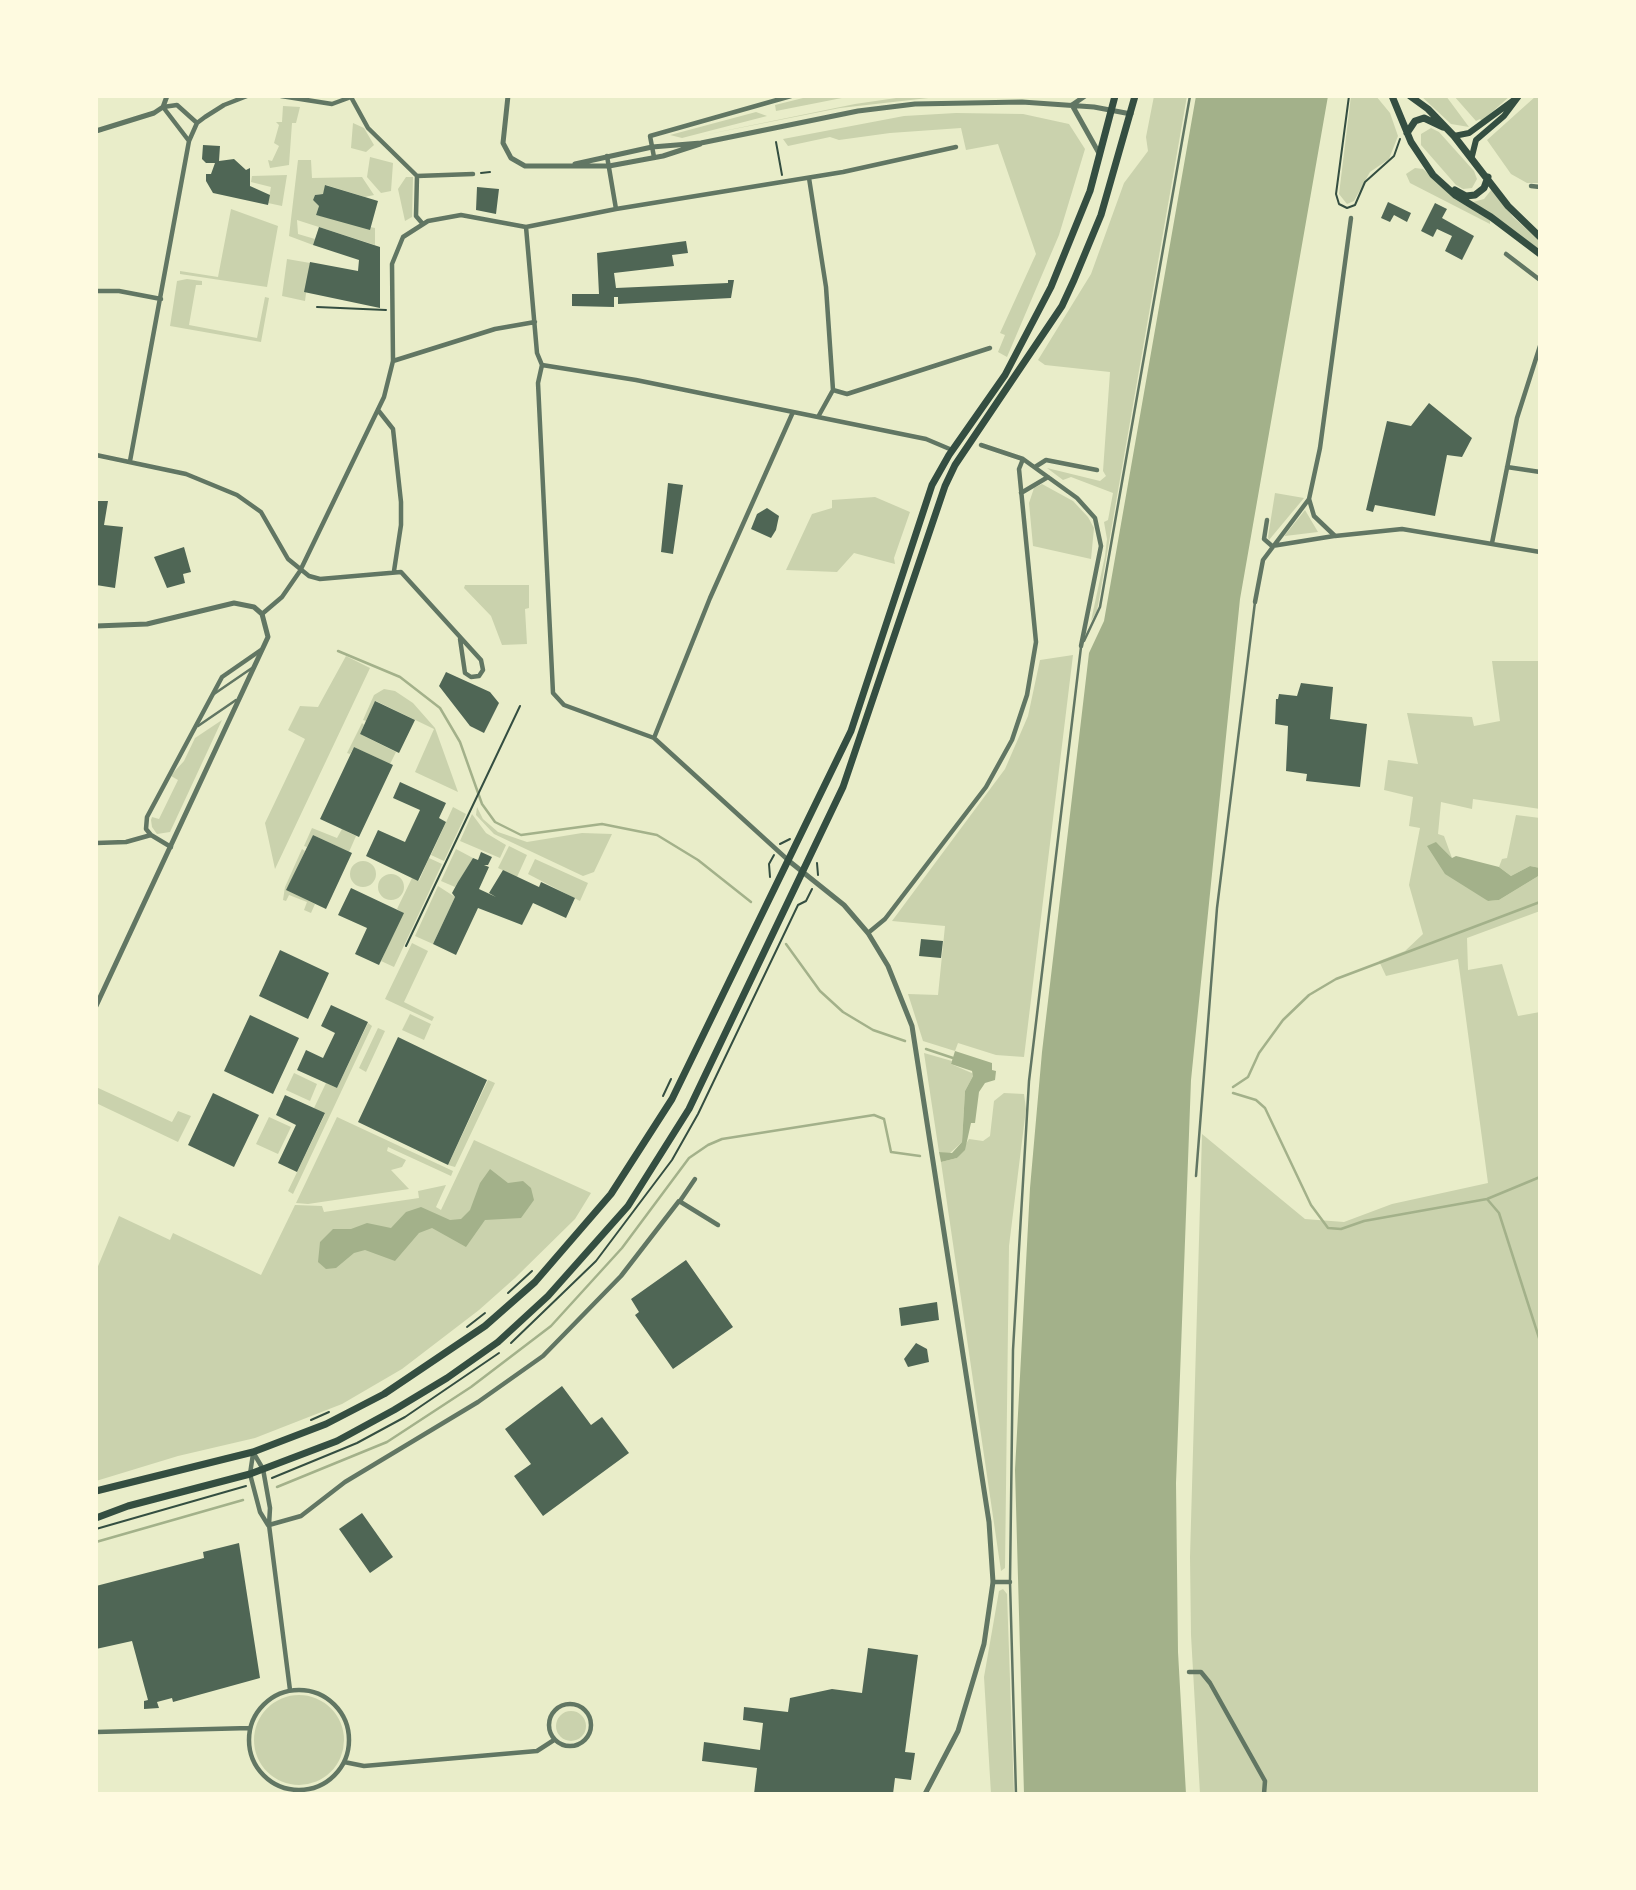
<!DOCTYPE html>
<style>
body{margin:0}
#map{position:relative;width:1636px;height:1890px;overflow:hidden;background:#e9edc9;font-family:Ubuntu,sans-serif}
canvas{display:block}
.frame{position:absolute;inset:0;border:98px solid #fefae0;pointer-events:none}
</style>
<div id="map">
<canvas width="1636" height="1890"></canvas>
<div class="frame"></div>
</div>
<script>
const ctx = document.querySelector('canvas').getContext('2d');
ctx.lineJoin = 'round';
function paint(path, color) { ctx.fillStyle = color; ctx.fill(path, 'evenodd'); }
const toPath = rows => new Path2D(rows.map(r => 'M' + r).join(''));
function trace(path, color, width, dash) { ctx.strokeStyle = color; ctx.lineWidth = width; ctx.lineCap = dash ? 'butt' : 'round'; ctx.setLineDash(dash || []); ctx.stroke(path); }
paint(toPath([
 [811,96,852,96,776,111,775,105],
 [910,96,946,96,840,108,699,136,855,104],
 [1154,96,1187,96,1097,611,1091,621,1105,556,1107,539,1104,522,1108,520,1113,493,1071,477,1063,480,1047,468,1100,481,1106,476,1103,471,1110,372,1045,365,1038,360,1091,274,1124,183,1148,151,1146,137],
 [1351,96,1376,96,1390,113,1398,136,1389,159,1370,172,1354,201,1347,204,1339,194],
 [1421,96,1446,96,1469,127,1451,124],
 [1454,96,1510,96,1482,121,1480,119,1476,121],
 [1536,96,1540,96,1540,183,1527,183,1511,174,1487,140],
 [283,106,300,107,296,123,292,123,289,165,270,168,268,160,272,161,279,146,274,143,279,125,276,122,282,122],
 [756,112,767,116,682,138,670,135],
 [956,113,1023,114,1069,124,1085,149,1059,235,1007,357,998,352,1005,335,1000,333,1036,254,998,144,966,150,961,128,890,133,839,140,830,137,788,146,783,139,904,116],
 [353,123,364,128,374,145,366,152,351,148],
 [1431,128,1439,132,1474,171,1477,179,1472,188,1463,189,1456,185,1421,145,1421,134],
 [370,157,393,163,391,191,381,193,367,177],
 [298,160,311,160,312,178,362,177,374,195,365,197,326,185,323,194,315,195,313,200,319,206,316,215,375,228,375,245,297,220,298,234,315,239,313,245,289,236],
 [1415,168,1423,169,1455,199,1490,220,1490,224,1410,183,1406,174],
 [287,175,282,206,268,203,271,187,251,182,252,176],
 [406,177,413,177,412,217,405,221,398,189],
 [1492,189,1513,217,1540,241,1540,250,1473,202,1484,199],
 [231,209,278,226,267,287,180,274,180,271,218,277],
 [287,259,310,263,305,301,282,296],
 [187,279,202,281,202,285,196,285,189,325,257,338,265,297,269,298,261,342,170,326,177,281],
 [1042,484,1073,501,1088,517,1094,528,1091,559,1033,546,1029,503,1034,488],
 [1275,493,1304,498,1269,540,1268,537],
 [875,497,910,512,894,558,895,564,854,553,837,572,786,570,812,514,832,508,832,500],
 [1305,510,1318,532,1285,536,1285,535],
 [465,585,529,585,529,608,525,609,527,644,502,645,491,616,464,588],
 [1073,655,1024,1057,996,1055,958,1043,955,1051,923,1041,908,994,938,995,945,926,892,921,1005,769,1028,716,1040,660],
 [346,656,370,668,275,869,265,823,305,739,288,730,300,706,318,707],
 [1492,661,1540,661,1540,809,1473,799,1472,809,1441,802,1438,834,1444,836,1452,858,1436,842,1488,901,1499,900,1540,875,1540,911,1467,938,1468,970,1502,964,1518,1016,1540,1012,1540,1794,1200,1794,1191,1635,1190,1557,1202,1134,1305,1219,1344,1222,1392,1204,1488,1183,1458,959,1386,976,1379,961,1405,951,1423,934,1409,885,1420,828,1409,826,1413,797,1384,790,1388,760,1418,764,1407,713,1472,717,1474,726,1500,721],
 [384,689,395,691,413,703,435,728,458,792,415,772,434,729,376,701,366,721,363,720,374,695],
 [222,720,170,832,157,834,152,827,151,820,152,817,159,819,178,780,171,776,173,773,184,761,195,738],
 [362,723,364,725,360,734,396,752,390,764,354,747,350,754,347,753],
 [453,807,466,814,444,861,431,855],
 [477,807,483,819,498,832,527,842,582,833,612,834,594,872,583,876,494,834,476,815],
 [472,814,486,833,506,845,500,858,460,841],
 [1516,815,1540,818,1540,868,1530,866,1511,876,1499,867,1502,859,1507,858],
 [312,828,337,838,342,829,356,836,349,852,313,835,307,847,304,846],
 [509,846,527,855,517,877,498,868],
 [302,849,305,851,287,890,315,904,311,913,304,910,307,902,289,895,286,901,283,900,285,887],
 [456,849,473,858,455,887,441,881],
 [429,858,442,864,394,967,381,961,403,913,397,909,412,878,419,881],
 [535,859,588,883,580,901,528,874],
 '350 874a13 13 0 1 1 26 0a13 13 0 1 1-26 0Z',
 '378 887a13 13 0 1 1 26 0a13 13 0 1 1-26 0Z',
 [438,886,455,897,433,944,415,936],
 [412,943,428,951,404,1002,434,1017,432,1021,385,999],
 [410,1014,431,1024,424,1040,402,1030],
 [368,1023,372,1026,293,1194,288,1191,325,1114,314,1108,326,1083,337,1088],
 [378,1028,385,1031,366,1072,359,1068],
 [924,1053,952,1061,951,1064,974,1074,965,1091,962,1142,949,1154,939,1152],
 [294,1073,317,1084,310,1101,286,1090],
 [488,1080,495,1083,455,1167,448,1165],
 [96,1087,172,1122,178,1111,191,1116,178,1142,96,1103],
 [1004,1093,1024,1094,1026,1109,1009,1246,1005,1568,1001,1571,941,1162,957,1158,969,1139,983,1141,990,1136,994,1101],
 [269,1117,291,1127,278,1154,256,1144],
 [337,1117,453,1171,451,1176,388,1147,387,1151,406,1160,402,1167,391,1170,409,1189,308,1204,296,1203],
 [474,1140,591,1193,575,1219,515,1278,479,1310,402,1369,342,1404,255,1438,178,1456,96,1481,96,1271,119,1216,170,1240,173,1233,261,1275,295,1205,322,1206,324,1212,419,1198,418,1191,446,1185,436,1207,441,1210],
 [1003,1589,1007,1594,1014,1794,991,1794,984,1677,999,1591],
 '254 1740a45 45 0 1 1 90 0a45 45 0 1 1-90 0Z',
 '556 1726a15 15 0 1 1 30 0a15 15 0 1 1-30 0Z'
]), '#cad2ad');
paint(toPath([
 [1196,96,1328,96,1240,599,1191,1080,1176,1483,1178,1652,1186,1794,1024,1794,1015,1470,1030,1188,1042,1052,1089,653,1104,621],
 [1436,842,1452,858,1456,856,1499,867,1511,876,1530,866,1540,868,1540,875,1499,900,1488,901,1445,874,1427,846],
 [955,1051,992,1063,992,1070,996,1071,995,1080,985,1083,979,1092,975,1123,971,1123,965,1150,957,1158,941,1162,939,1152,952,1153,962,1142,965,1091,973,1076,972,1071,951,1064],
 [490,1169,508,1183,523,1181,531,1188,534,1200,521,1218,485,1220,466,1247,432,1228,419,1233,395,1261,365,1250,354,1253,336,1268,326,1269,318,1262,320,1242,333,1229,351,1229,367,1223,391,1228,406,1212,421,1207,450,1220,461,1219,470,1210,480,1183]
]), '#a3b18a');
trace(toPath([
 [338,651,400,677,440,708,460,742,482,804,495,822,521,835,602,824,657,835,698,860,751,902],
 [786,944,820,991,843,1012,873,1030,905,1041],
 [926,1049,956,1059],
 [1233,1087,1248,1077,1259,1053,1283,1020,1309,995,1336,979,1540,902],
 [1233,1093,1256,1100,1265,1108,1311,1205,1328,1228,1341,1229,1364,1221,1487,1199,1540,1177],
 [1487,1199,1499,1213,1540,1341],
 [277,1487,387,1442,471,1387,551,1326,622,1248,689,1158,708,1145,722,1139,874,1115,884,1119,891,1152,920,1156],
 [96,1542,243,1500]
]), '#a3b18a', 2.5);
paint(toPath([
 [203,145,220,146,219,161,234,159,246,170,250,168,250,186,270,195,268,205,213,193,206,181,206,174,211,174,215,163,206,163,202,159],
 [325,185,378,201,370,230,316,215,319,206,313,200,315,195,323,194],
 [477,187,499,189,496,214,476,210],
 [1388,202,1411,213,1407,222,1394,215,1390,222,1381,218],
 [1435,203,1447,209,1442,218,1474,236,1462,260,1445,251,1452,236,1437,229,1433,237,1421,231],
 [319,227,380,247,380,308,304,292,310,262,358,271,359,260,313,245],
 [686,241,688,253,672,255,674,266,614,273,616,288,728,283,728,280,734,280,731,298,618,304,618,297,614,297,614,307,572,306,572,294,599,294,597,253],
 [1429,403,1472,438,1462,457,1447,455,1435,516,1375,505,1373,512,1366,510,1387,421,1411,426],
 [668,483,683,485,673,554,661,552],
 [96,501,108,501,104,525,123,527,115,588,96,585],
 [767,508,779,516,776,530,771,538,751,529,757,514],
 [184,547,191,572,183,574,185,583,167,588,154,557],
 [446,672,490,692,499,703,484,733,470,726,439,686],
 [1301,683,1333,687,1330,719,1367,724,1360,787,1306,781,1307,774,1286,771,1288,726,1275,724,1276,699,1278,699,1279,694,1297,696],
 [375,701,415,720,399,753,360,734],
 [354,747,393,765,359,837,320,819],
 [400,782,446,803,439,818,446,822,418,881,366,856,378,830,405,842,420,810,393,798],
 [313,835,352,853,326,909,286,890],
 [481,852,492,857,488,865,484,865,489,867,479,889,496,897,489,893,503,870,539,887,541,882,575,898,566,918,533,903,522,925,478,908,456,955,433,944,455,897,452,893,458,882,473,858,478,860],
 [351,888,404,913,379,965,355,954,367,928,338,915],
 [921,939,943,941,941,958,919,956],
 [280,950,329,973,308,1019,259,996],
 [331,1005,368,1022,337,1088,297,1070,306,1050,323,1058,335,1033,321,1026],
 [250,1015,299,1038,273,1094,224,1071],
 [398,1037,487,1080,448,1165,358,1122],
 [213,1093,259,1115,234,1167,188,1145],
 [285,1095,325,1113,297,1172,278,1163,296,1125,276,1115],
 [686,1260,733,1327,673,1369,635,1315,639,1312,631,1299],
 [937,1302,939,1320,901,1326,899,1308],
 [916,1343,927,1349,929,1362,908,1367,904,1359],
 [562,1386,591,1425,602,1417,629,1453,543,1516,514,1476,531,1464,505,1429],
 [362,1513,393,1557,370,1573,339,1529],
 [239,1543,260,1678,173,1702,172,1698,157,1702,159,1708,144,1709,144,1701,148,1700,132,1641,96,1649,96,1586,204,1558,203,1552],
 [868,1648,918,1655,905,1752,915,1753,911,1780,895,1778,893,1794,754,1794,757,1768,702,1761,704,1742,760,1750,763,1723,743,1720,744,1707,788,1712,790,1698,832,1689,862,1693]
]), '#4f6655');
trace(toPath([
 [1349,96,1336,194,1339,204,1347,208,1355,205,1365,182,1394,156,1400,139],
 [776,142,782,175],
 [481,173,490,172],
 [317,307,386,310],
 [780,844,790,839],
 [817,863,818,875],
 [770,877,769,864,774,855],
 [406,946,520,706],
 [663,1096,671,1079],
 [508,1293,532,1271],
 [467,1327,485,1313],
 [511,1343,596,1261,672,1160,698,1114,798,905,806,901,812,889],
 [311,1420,329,1412],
 [272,1478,357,1443,405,1417,499,1353],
 [96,1529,246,1486]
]), '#344e41', 2);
trace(toPath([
 [1084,641,1100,607,1190,96],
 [214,694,252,668],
 [198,726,236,700],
 [1196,1176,1217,908,1255,602],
 [1016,1794,1010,1582,1013,1350,1029,1081,1081,647]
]), '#617663', 2.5);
trace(toPath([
 [281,96,332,104,351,97],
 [351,97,368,128,417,176,473,174],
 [163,107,189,141],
 [163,107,177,105,197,123],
 [607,156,616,209],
 [654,157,650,136,791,96],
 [417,176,416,216,422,223],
 [809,178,826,287,833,390,818,417],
 [1531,186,1540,187],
 [526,227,616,209,843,172,956,147],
 [526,227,537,353,542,365],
 [1506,254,1540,280],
 [96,291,119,291,161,299],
 [393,361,495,329,535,322],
 [542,365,538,383,553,693,564,705,654,738,788,860],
 [542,365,636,380,926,439,952,450],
 [833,390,847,394,990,348],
 [378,410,393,429,401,502,401,525,394,571],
 [981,445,1023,459,1077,498,1095,518,1101,546,1081,646],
 [96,455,186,474,237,495,261,512,288,559,309,576,320,579,401,572,481,660,483,670,479,676,471,677,465,673,460,639],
 [130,461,189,141,197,123,205,117,224,105,247,96],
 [1035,467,1046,460,1097,470],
 [1507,467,1540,472],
 [1021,493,1048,477],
 [1309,499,1314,516,1335,536,1402,529,1540,552],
 [1267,520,1264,539,1272,546,1334,536],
 [1492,543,1517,418,1540,346],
 [1255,602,1263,560,1309,499,1320,448,1351,218],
 [262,614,282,597,300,571,384,397,393,361,392,264,403,237,428,221,461,215,526,227],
 [654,738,710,598,793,412],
 [96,843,126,842,151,835],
 [171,847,151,835,146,829,147,817,222,677,261,650],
 [868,933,885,919,986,787,1012,740,1027,695,1036,642,1019,469,1023,459],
 [680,1201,695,1179],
 [253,1452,263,1469,270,1508,269,1525,290,1690],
 [253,1454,250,1474,260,1512,268,1525],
 [269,1525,301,1516,345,1482,478,1402,543,1356,621,1276,679,1201,718,1225],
 [993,1582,1010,1582],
 [1189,1672,1201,1672,1210,1683,1265,1781,1264,1794],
 '249 1740a50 50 0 1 1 100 0a50 50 0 1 1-100 0Z',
 '549 1725a21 21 0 1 1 42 0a21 21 0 1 1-42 0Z',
 [96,1732,250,1728],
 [344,1762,364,1766,537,1751,554,1740]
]), '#617663', 4.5);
trace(toPath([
 [508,96,503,143,511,158,525,166,609,166,663,156,700,144],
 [1072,105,1100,155],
 [1072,105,1085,96],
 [96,131,154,113,163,107,167,96],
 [575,164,652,147,701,143,858,111,915,104,1022,102,1094,107,1131,114],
 [96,626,147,624,234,603,254,607,262,614,268,637,96,1006],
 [789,861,844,905,868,933,888,966,912,1026,989,1522,993,1582,984,1644,958,1731,925,1794]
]), '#617663', 5);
trace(toPath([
 [1454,136,1469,133,1518,97],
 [1472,156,1476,140,1504,116,1519,96]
]), '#344e41', 6);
trace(toPath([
 [1392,96,1411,142,1433,175,1455,195,1491,217,1540,254],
 [1410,96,1428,109,1454,136,1508,206,1540,237],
 [1407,133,1415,121,1424,118,1443,127],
 [1455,190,1466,196,1475,195,1484,188,1488,177],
 [96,1491,253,1452,326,1424,384,1394,485,1326,535,1282,611,1194,672,1099,851,731,932,485,949,455,1005,375,1051,287,1090,191,1115,96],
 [96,1518,128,1506,250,1474,337,1441,394,1410,447,1378,498,1342,548,1296,628,1206,689,1109,843,787,945,486,955,465,1062,306,1074,280,1101,215,1135,96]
]), '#344e41', 7);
</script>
